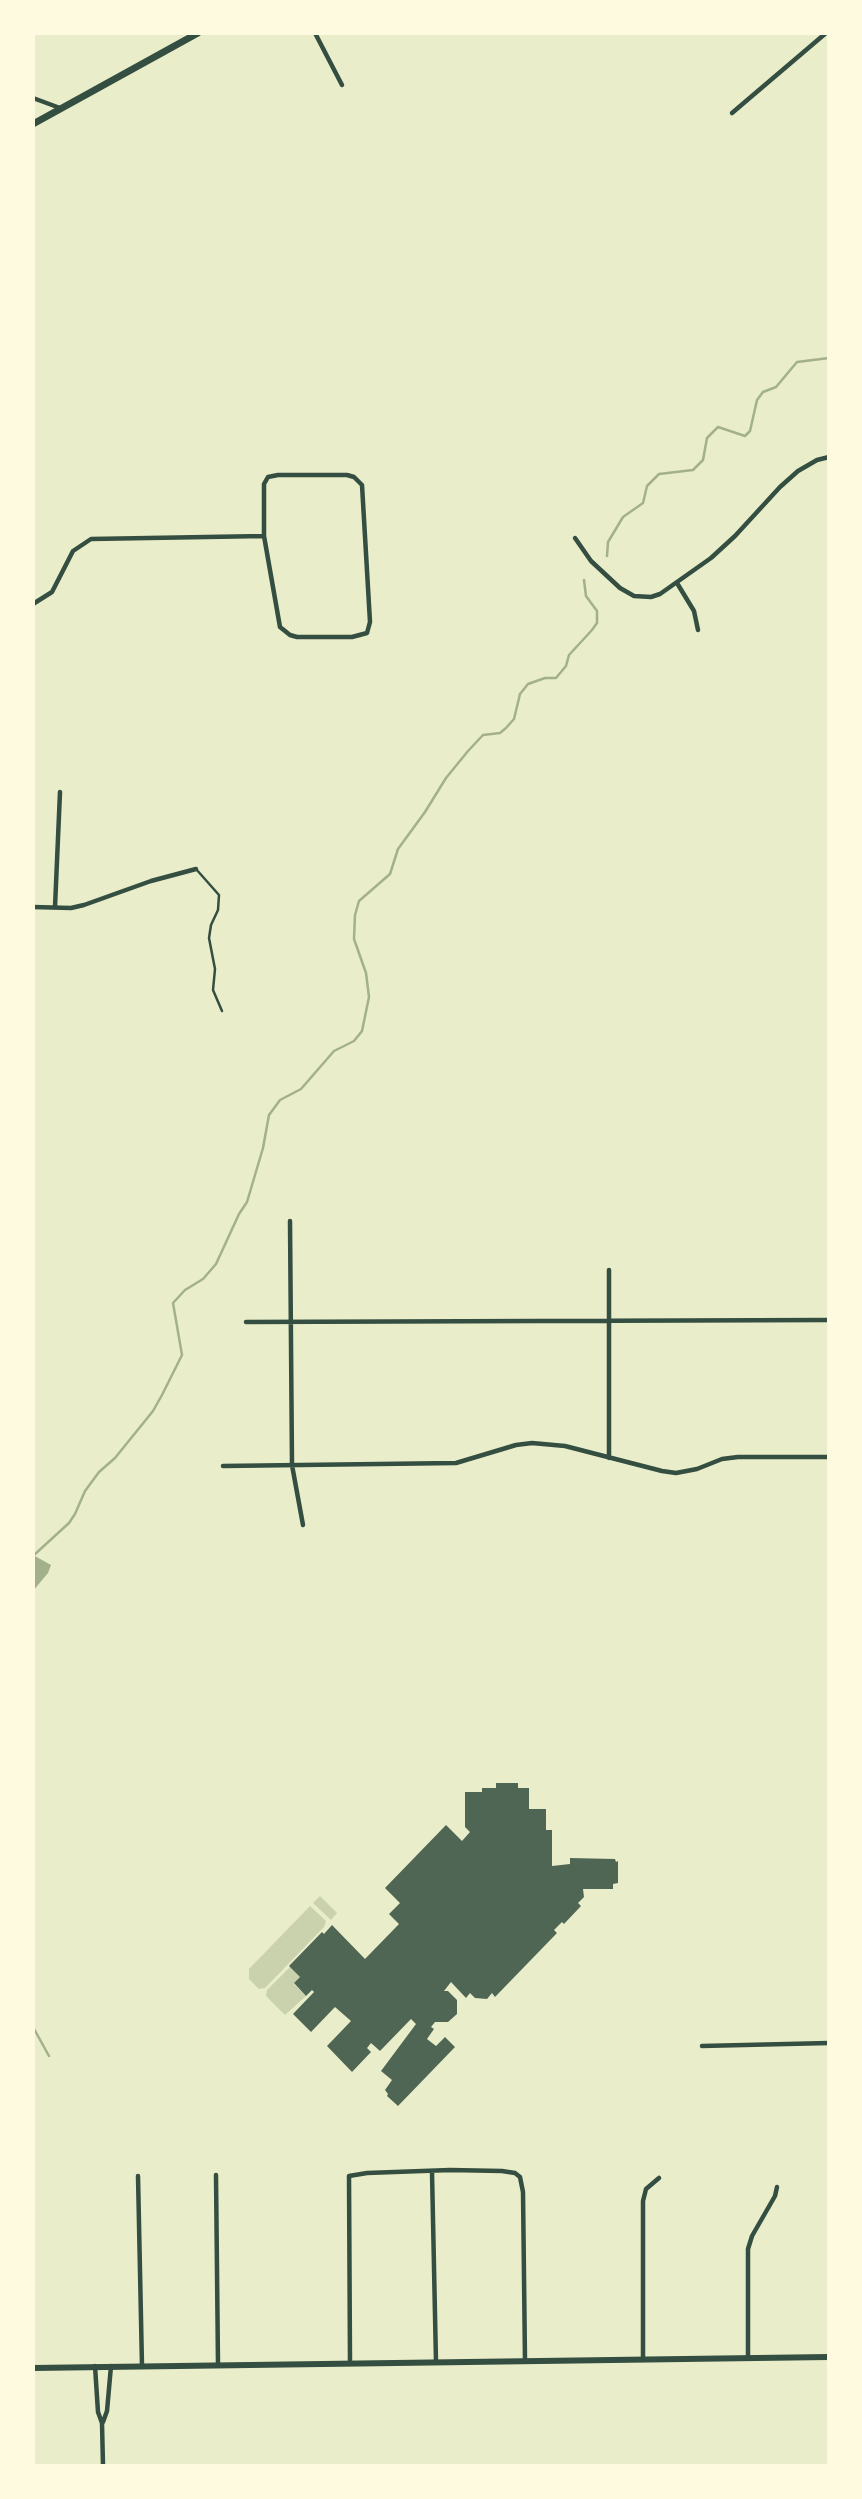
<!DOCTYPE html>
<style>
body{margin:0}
#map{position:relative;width:862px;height:2499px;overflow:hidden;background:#e9edc9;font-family:Merriweather,serif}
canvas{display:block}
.frame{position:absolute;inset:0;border:35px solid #fefae0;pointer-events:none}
</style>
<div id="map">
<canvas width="862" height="2499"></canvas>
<div class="frame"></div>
</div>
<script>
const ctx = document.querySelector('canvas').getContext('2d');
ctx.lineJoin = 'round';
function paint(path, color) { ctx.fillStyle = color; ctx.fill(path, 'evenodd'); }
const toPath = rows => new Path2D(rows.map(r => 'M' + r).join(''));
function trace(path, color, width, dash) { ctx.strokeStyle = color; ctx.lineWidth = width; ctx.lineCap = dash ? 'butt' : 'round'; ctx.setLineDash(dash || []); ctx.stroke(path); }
paint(toPath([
 [320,1896,337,1913,331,1920,313,1903],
 [310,1906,326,1921,324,1927,265,1988,259,1989,249,1979,249,1969],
 [290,1967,300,1977,294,1984,306,1996,285,2015,266,1996,267,1990]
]), '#cad2ad');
paint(toPath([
 [33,1555,51,1565,48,1573,33,1591]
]), '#a3b18a');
trace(toPath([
 [607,556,608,542,623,517,643,503,647,486,659,474,693,470,703,460,707,438,718,427,745,436,750,431,757,400,763,392,776,387,797,362,829,358],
 [34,1555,69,1523,75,1514,85,1491,99,1472,115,1458,153,1411,162,1395,182,1355,173,1303,185,1290,203,1279,216,1264,239,1214,247,1202,263,1148,269,1115,280,1100,301,1089,334,1051,354,1041,362,1031,369,997,366,973,354,939,355,915,359,901,390,874,398,849,425,812,446,778,468,751,483,735,500,733,506,728,514,719,520,694,528,684,545,678,556,678,566,666,569,655,592,630,597,623,597,611,586,596,584,580],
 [33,2027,49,2056]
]), '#a3b18a', 2.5);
paint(toPath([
 [496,1783,518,1783,518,1788,529,1788,529,1809,546,1809,546,1830,552,1830,552,1866,570,1864,570,1858,615,1859,616,1862,618,1861,618,1883,613,1884,613,1889,583,1889,584,1897,578,1903,581,1906,564,1924,562,1922,554,1930,557,1933,495,1997,492,1993,487,1999,475,1998,470,1993,466,1998,451,1982,444,1991,448,1991,457,2000,457,2014,448,2022,435,2022,431,2027,434,2029,427,2039,436,2046,445,2037,455,2047,398,2106,387,2096,388,2094,385,2090,392,2080,381,2071,416,2024,411,2019,380,2051,371,2043,367,2048,371,2052,352,2072,327,2046,351,2021,335,2007,311,2032,293,2014,314,1992,312,1990,306,1996,294,1983,300,1977,289,1966,322,1932,324,1934,332,1925,365,1959,399,1924,389,1914,400,1903,385,1888,446,1825,462,1841,470,1832,465,1827,465,1792,482,1792,482,1788,496,1788]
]), '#4f6655');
trace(toPath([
 [196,869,219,895,218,910,211,925,209,938,215,969,213,990,222,1011]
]), '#344e41', 2.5);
trace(toPath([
 [315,33,342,85],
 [33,98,60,108],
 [732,113,826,33],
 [278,475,347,475,354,477,362,485,370,622,367,633,352,637,297,637,290,635,280,627,264,536,264,484,268,477,278,475],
 [575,538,591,561,620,588,634,596,651,597,660,594,711,558,735,536,780,487,798,471,817,460,829,457],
 [677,583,694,611,698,630],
 [33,604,52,592,73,551,91,539,264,536],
 [33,907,71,908,84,905,151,881,196,869],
 [55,907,60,792],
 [290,1221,292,1465,303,1525],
 [246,1322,829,1320],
 [609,1458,609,1270],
 [223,1466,456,1463,516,1445,532,1443,565,1446,662,1471,676,1473,697,1469,722,1459,738,1457,829,1457],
 [702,2046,829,2043],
 [432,2172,436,2362],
 [216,2175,218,2365],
 [138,2176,142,2366],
 [748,2358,748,2249,752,2236,775,2196,777,2187],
 [643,2360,643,2201,646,2189,659,2178],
 [350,2363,349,2176,367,2173,450,2170,502,2171,515,2173,520,2177,523,2192,525,2361],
 [95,2366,98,2412,102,2423,103,2466],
 [103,2422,107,2411,111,2366]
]), '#344e41', 4.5);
trace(toPath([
 [33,2368,829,2357]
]), '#344e41', 6);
trace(toPath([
 [33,124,198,33]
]), '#344e41', 7);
</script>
